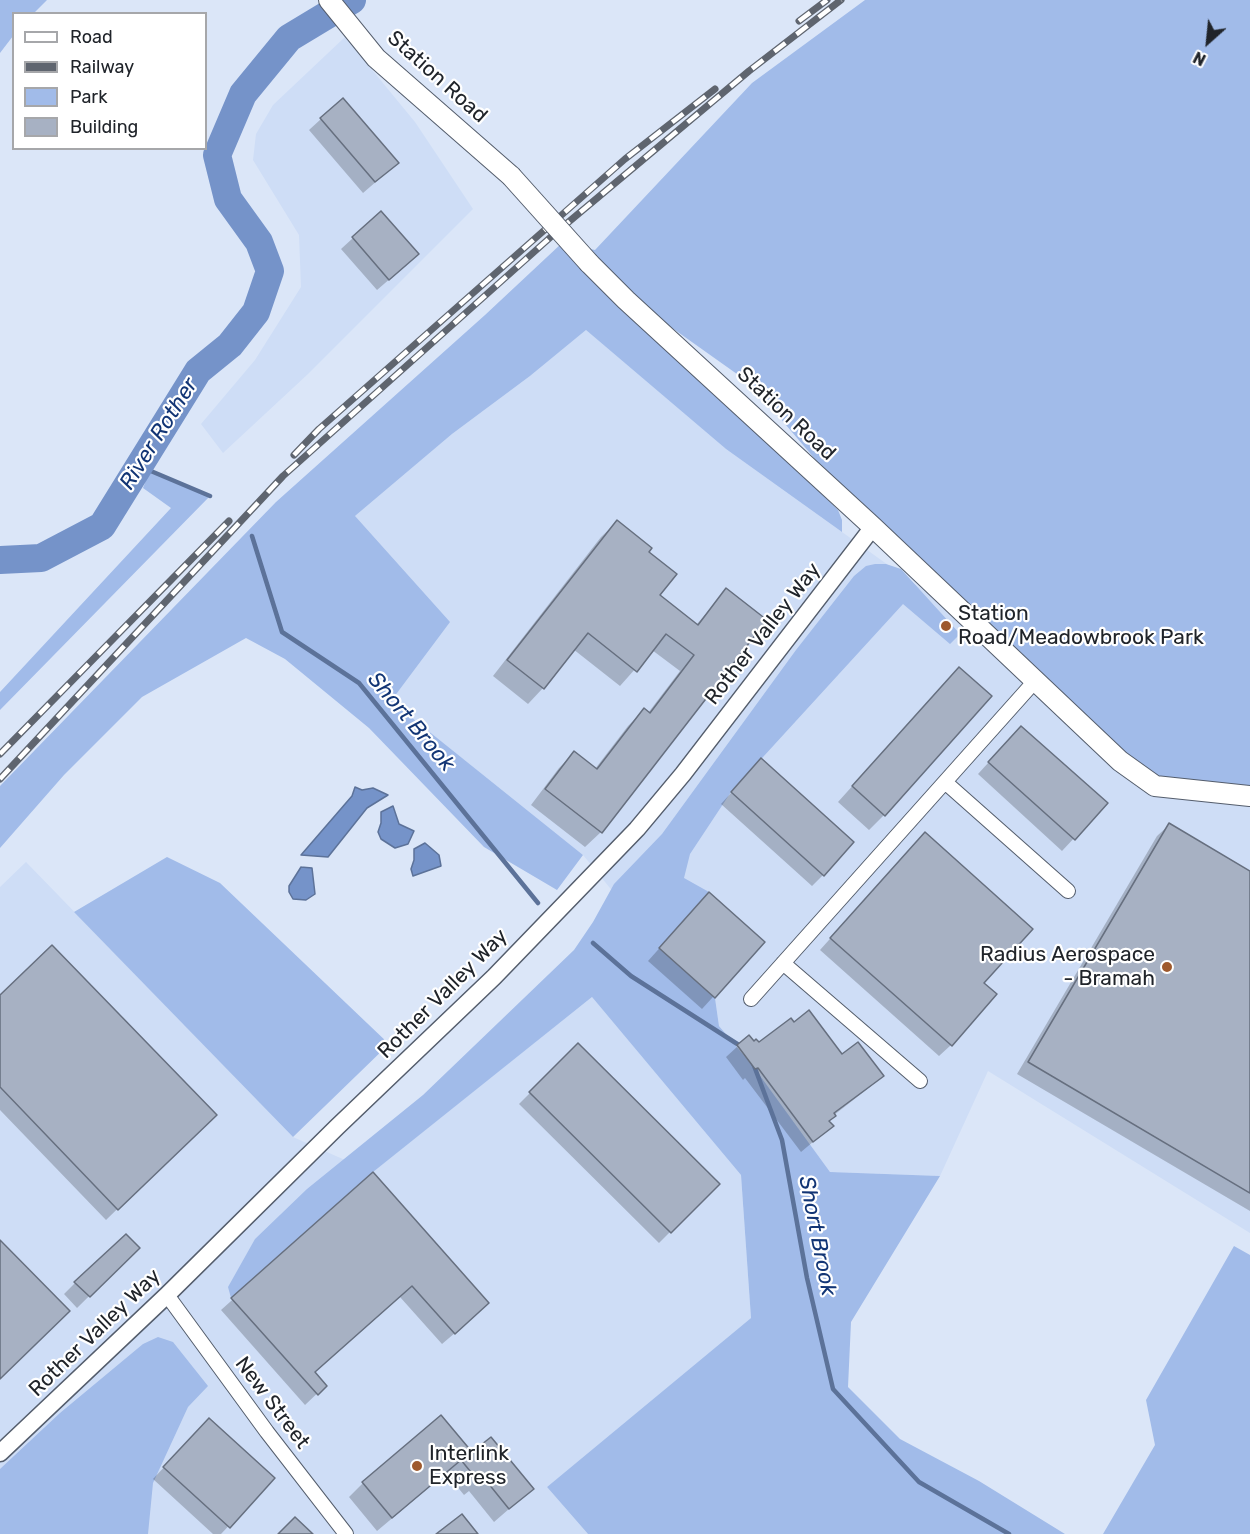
<!DOCTYPE html>
<style>
body{margin:0}
#map{position:relative;width:1250px;height:1534px;overflow:hidden;background:#dbe6f8;font-family:Rubik,sans-serif}
canvas{display:block}
.legend{position:absolute;left:12px;top:12px;width:195px;height:138px;box-sizing:border-box;background:#fff;border:2px solid #a6a7aa;margin:0;padding:8px 10px;list-style:none;font-size:18px;color:#20242a}
.legend li{display:flex;align-items:center;gap:12px;height:30px}
.legend b{width:30px;border:2px solid #a6a7aa}
.north{position:absolute;left:1178px;top:12px;width:60px;height:60px;-webkit-text-stroke:4px #fff;paint-order:stroke;rotate:207deg;font-size:16px;font-weight:700;line-height:24px;text-align:center;color:#20242a}
.north::after{content:'';display:block;margin:auto;width:21px;height:27px;background:#20242a;clip-path:polygon(50% 0,100% 100%,50% 72%,0 100%)}
</style>
<div id="map">
<canvas width="1250" height="1534"></canvas>
<ul class="legend">
<li><b style="height:8px;background:#fff"></b>Road</li>
<li><b style="height:8px;background:#5f656f"></b>Railway</li>
<li><b style="height:16px;background:#a1bbe9"></b>Park</li>
<li><b style="height:16px;background:#a7b1c3"></b>Building</li>
</ul>
<div class="north">N</div>
</div>
<script>
const ctx = document.querySelector('canvas').getContext('2d');
ctx.lineJoin = 'round';
function paint(path, color) { ctx.fillStyle = color; ctx.fill(path, 'evenodd'); }
const toPath = rows => new Path2D(rows.map(r => 'M' + r).join(''));
function trace(path, color, width, dash) { ctx.strokeStyle = color; ctx.lineWidth = width; ctx.lineCap = dash ? 'butt' : 'round'; ctx.setLineDash(dash || []); ctx.stroke(path); }
function drawText(font, color, halo, rows, align = 'center') {
  ctx.font = font + ' Rubik,sans-serif'; ctx.lineWidth = 4.5; ctx.setLineDash([]); ctx.textBaseline = 'middle'; ctx.strokeStyle = halo; ctx.fillStyle = color; for (const [text, x, y, turn = 0] of rows) {
    ctx.save(); ctx.translate(x, y); ctx.rotate((+turn || 0) * Math.PI / 180); ctx.textAlign = isNaN(turn) ? turn : align; if (halo) ctx.strokeText(text, 0, 0); ctx.fillText(text, 0, 0); ctx.restore();
  }
}
paint(toPath([
 [345,37,415,122,473,209,308,374,223,453,201,424,255,360,301,287,299,235,253,160,256,134,273,105],
 [586,330,726,449,1169,766,1250,776,1250,1233,988,1071,940,1176,830,1172,753,1066,719,1026,715,998,659,948,583,855,391,701,355,516,452,434,530,376],
 [26,862,293,1137,372,1172,592,997,741,1175,751,1318,547,1487,588,1534,0,1534,0,887]
]), '#ceddf6');
paint(toPath([
 [0,0,47,0,34,13,14,14,13,36,0,53],
 [865,0,1250,0,1250,796,1155,786,873,527,751,384,606,281,838,510,842,520,842,532,726,449,586,330,530,376,452,434,355,516,450,622,391,701,583,855,557,890,484,847,369,728,285,659,246,638,142,697,64,775,0,848,0,786,276,502,485,315,562,243,595,250,752,83],
 [150,470,210,496,0,710,0,692,171,508,143,488],
 [875,564,886,564,901,569,960,634,950,644,903,604,731,792,690,854,684,878,709,892,659,948,715,998,719,1026,753,1066,830,1172,940,1176,851,1322,848,1387,900,1439,979,1481,1065,1534,588,1534,547,1487,751,1318,741,1175,592,997,373,1172,231,1298,228,1287,255,1239,307,1189,423,1095,574,950,593,922,614,884,662,834,796,650,854,576,866,566],
 [167,857,220,883,389,1044,293,1137,74,912],
 [1234,1246,1250,1255,1250,1534,1103,1534,1155,1445,1146,1400],
 [158,1337,173,1342,208,1386,188,1407,153,1483,148,1534,0,1534,0,1469,60,1413,143,1344]
]), '#a1bbe9');
const water = toPath([
 [355,787,362,790,373,788,388,795,367,808,328,857,301,855,352,796,355,787],
 [393,806,399,824,414,831,408,844,395,848,381,839,378,832,381,823,381,812,393,806],
 [425,843,439,855,441,866,413,876,411,869,414,860,414,849,425,843],
 [301,867,312,868,315,894,306,900,293,899,289,892,289,886,301,867]
]);
paint(water, '#7593c9');
trace(water, '#5c7299', 1.5);
paint(toPath([
 [321,119,385,174,363,193,309,130],
 [353,238,406,265,377,290,341,249],
 [617,522,647,552,658,595,696,625,727,590,765,620,601,832,585,847,531,805,559,768,574,753,595,769,628,726,644,710,648,713,680,671,652,650,620,686,573,649,543,688,528,704,493,676,601,537],
 [944,684,884,815,869,830,838,802],
 [1010,739,1106,804,1062,851,978,774],
 [750,772,823,875,812,886,721,804],
 [1169,825,1250,873,1250,1211,1017,1074,1157,836],
 [914,845,982,983,951,1045,939,1056,820,950],
 [698,905,763,942,702,1009,648,961],
 [0,997,214,1115,106,1220,0,1110],
 [758,1044,842,1056,882,1076,870,1087,834,1115,828,1122,832,1126,801,1152,745,1078,743,1080,726,1057,738,1046],
 [578,1045,718,1184,659,1243,519,1104],
 [373,1174,476,1315,442,1344,400,1297,314,1373,325,1386,305,1405,221,1310],
 [138,1248,77,1308,64,1294,75,1283],
 [198,1431,273,1479,221,1534,213,1534,153,1479],
 [472,1454,532,1489,494,1522,469,1491,464,1495,446,1473,377,1531,349,1497,363,1483]
]), '#0003');
trace(toPath([
 [139,466,210,496],
 [252,536,282,632,359,683,538,903],
 [593,943,631,976,742,1047],
 [753,1063,782,1140,807,1278,833,1389,919,1482,1009,1534]
]), '#5c7299', 4.5);
trace(toPath([
 [0,560,41,558,102,526,198,371,230,345,256,312,270,271,259,242,228,199,217,155,243,94,289,38,352,0]
]), '#7593c9', 28);
const building = toPath([
 [343,98,399,163,375,182,320,118,343,98],
 [381,211,419,254,389,280,352,237,381,211],
 [617,520,652,548,649,552,677,574,660,595,698,625,726,588,767,620,602,833,545,789,574,751,597,769,644,708,650,713,694,655,666,634,637,672,588,633,544,689,507,660,617,520],
 [959,667,992,696,885,816,852,786,959,667],
 [1021,726,1108,803,1075,840,988,762,1021,726],
 [761,758,854,842,824,876,731,792,761,758],
 [1169,823,1250,871,1250,1193,1028,1062,1169,823],
 [925,832,1033,929,984,983,997,994,952,1046,830,938,925,832],
 [709,892,765,942,715,998,659,948,709,892],
 [52,945,217,1115,118,1210,0,1087,0,995,52,945],
 [809,1010,842,1054,858,1042,884,1076,834,1113,836,1116,829,1121,834,1126,813,1142,758,1068,755,1069,737,1045,749,1035,754,1041,756,1039,759,1042,791,1018,794,1022,809,1010],
 [578,1043,720,1184,671,1233,529,1092,578,1043],
 [373,1172,489,1303,455,1334,412,1286,315,1372,327,1386,318,1395,231,1298,373,1172],
 [126,1234,140,1248,90,1297,74,1282,126,1234],
 [0,1240,70,1311,0,1379,0,1240],
 [441,1415,472,1452,491,1437,534,1489,509,1509,484,1478,479,1482,461,1460,392,1518,362,1482,441,1415],
 [209,1418,275,1478,230,1528,163,1467,209,1418],
 [462,1514,478,1534,436,1534,462,1514],
 [295,1517,313,1534,278,1534,295,1517]
]);
paint(building, '#a7b1c3');
trace(building, '#666f7f', 1.5);
const minor = toPath([
 [945,782,1068,891],
 [783,963,920,1081],
 [751,999,1035,681],
 [167,1295,267,1432,346,1534]
]);
const tertiary = toPath([
 [0,1453,167,1295,337,1127,494,977,637,829,683,774,873,527]
]);
const secondary = toPath([
 [329,0,376,58,511,176],
 [589,263,626,300,873,527,1120,761,1155,786,1250,796]
]);
trace(minor, '#545d6c', 16);
trace(tertiary, '#545d6c', 19);
trace(secondary, '#545d6c', 22);
trace(minor, '#fff', 14);
trace(tertiary, '#fff', 16);
trace(secondary, '#fff', 20);
const rail = toPath([
 [799,21,827,0],
 [294,455,319,429,625,159,715,89],
 [0,754,229,521],
 [0,779,283,476,553,235,749,71,841,0]
]);
trace(rail, '#5f656f', 7);
trace(rail, '#fff', 4.5, [14]);
const secondaryBridge = toPath([
 [511,176,589,263]
]);
trace(secondaryBridge, '#545d6c', 22, []);
trace(secondaryBridge, '#fff', 20);
for (const [x, y, r, color] of [
 [946,626,6,"#9e592d"],
 [1167,967,6,"#9e592d"],
 [417,1466,6,"#9e592d"]
]) { const dot = new Path2D(); dot.arc(x, y, r, 0, 2 * Math.PI); ctx.fillStyle = color; ctx.fill(dot); trace(dot, '#fff', 2); }
drawText('21px', '#20242a', '#fff', [
 ["Station Road",437,77,42],
 ["Station Road",786,414,43],
 ["Rother Valley Way",763,634,-52],
 ["Rother Valley Way",443,994,-45],
 ["Rother Valley Way",95,1333,-44],
 ["New Street",272,1403,53]
]);
drawText('21px', '#20242a', '#fff', [
 ["Station",958,614],
 ["Road/Meadowbrook Park",958,638],
 ["Radius Aerospace",1155,955,"right"],
 ["- Bramah",1155,979,"right"],
 ["Interlink",429,1454],
 ["Express",429,1478]
], 'left');
drawText('italic 22px', '#123575', '#fff', [
 ["River Rother",159,434,-58],
 ["Short Brook",411,722,50],
 ["Short Brook",817,1236,79]
]);
</script>
